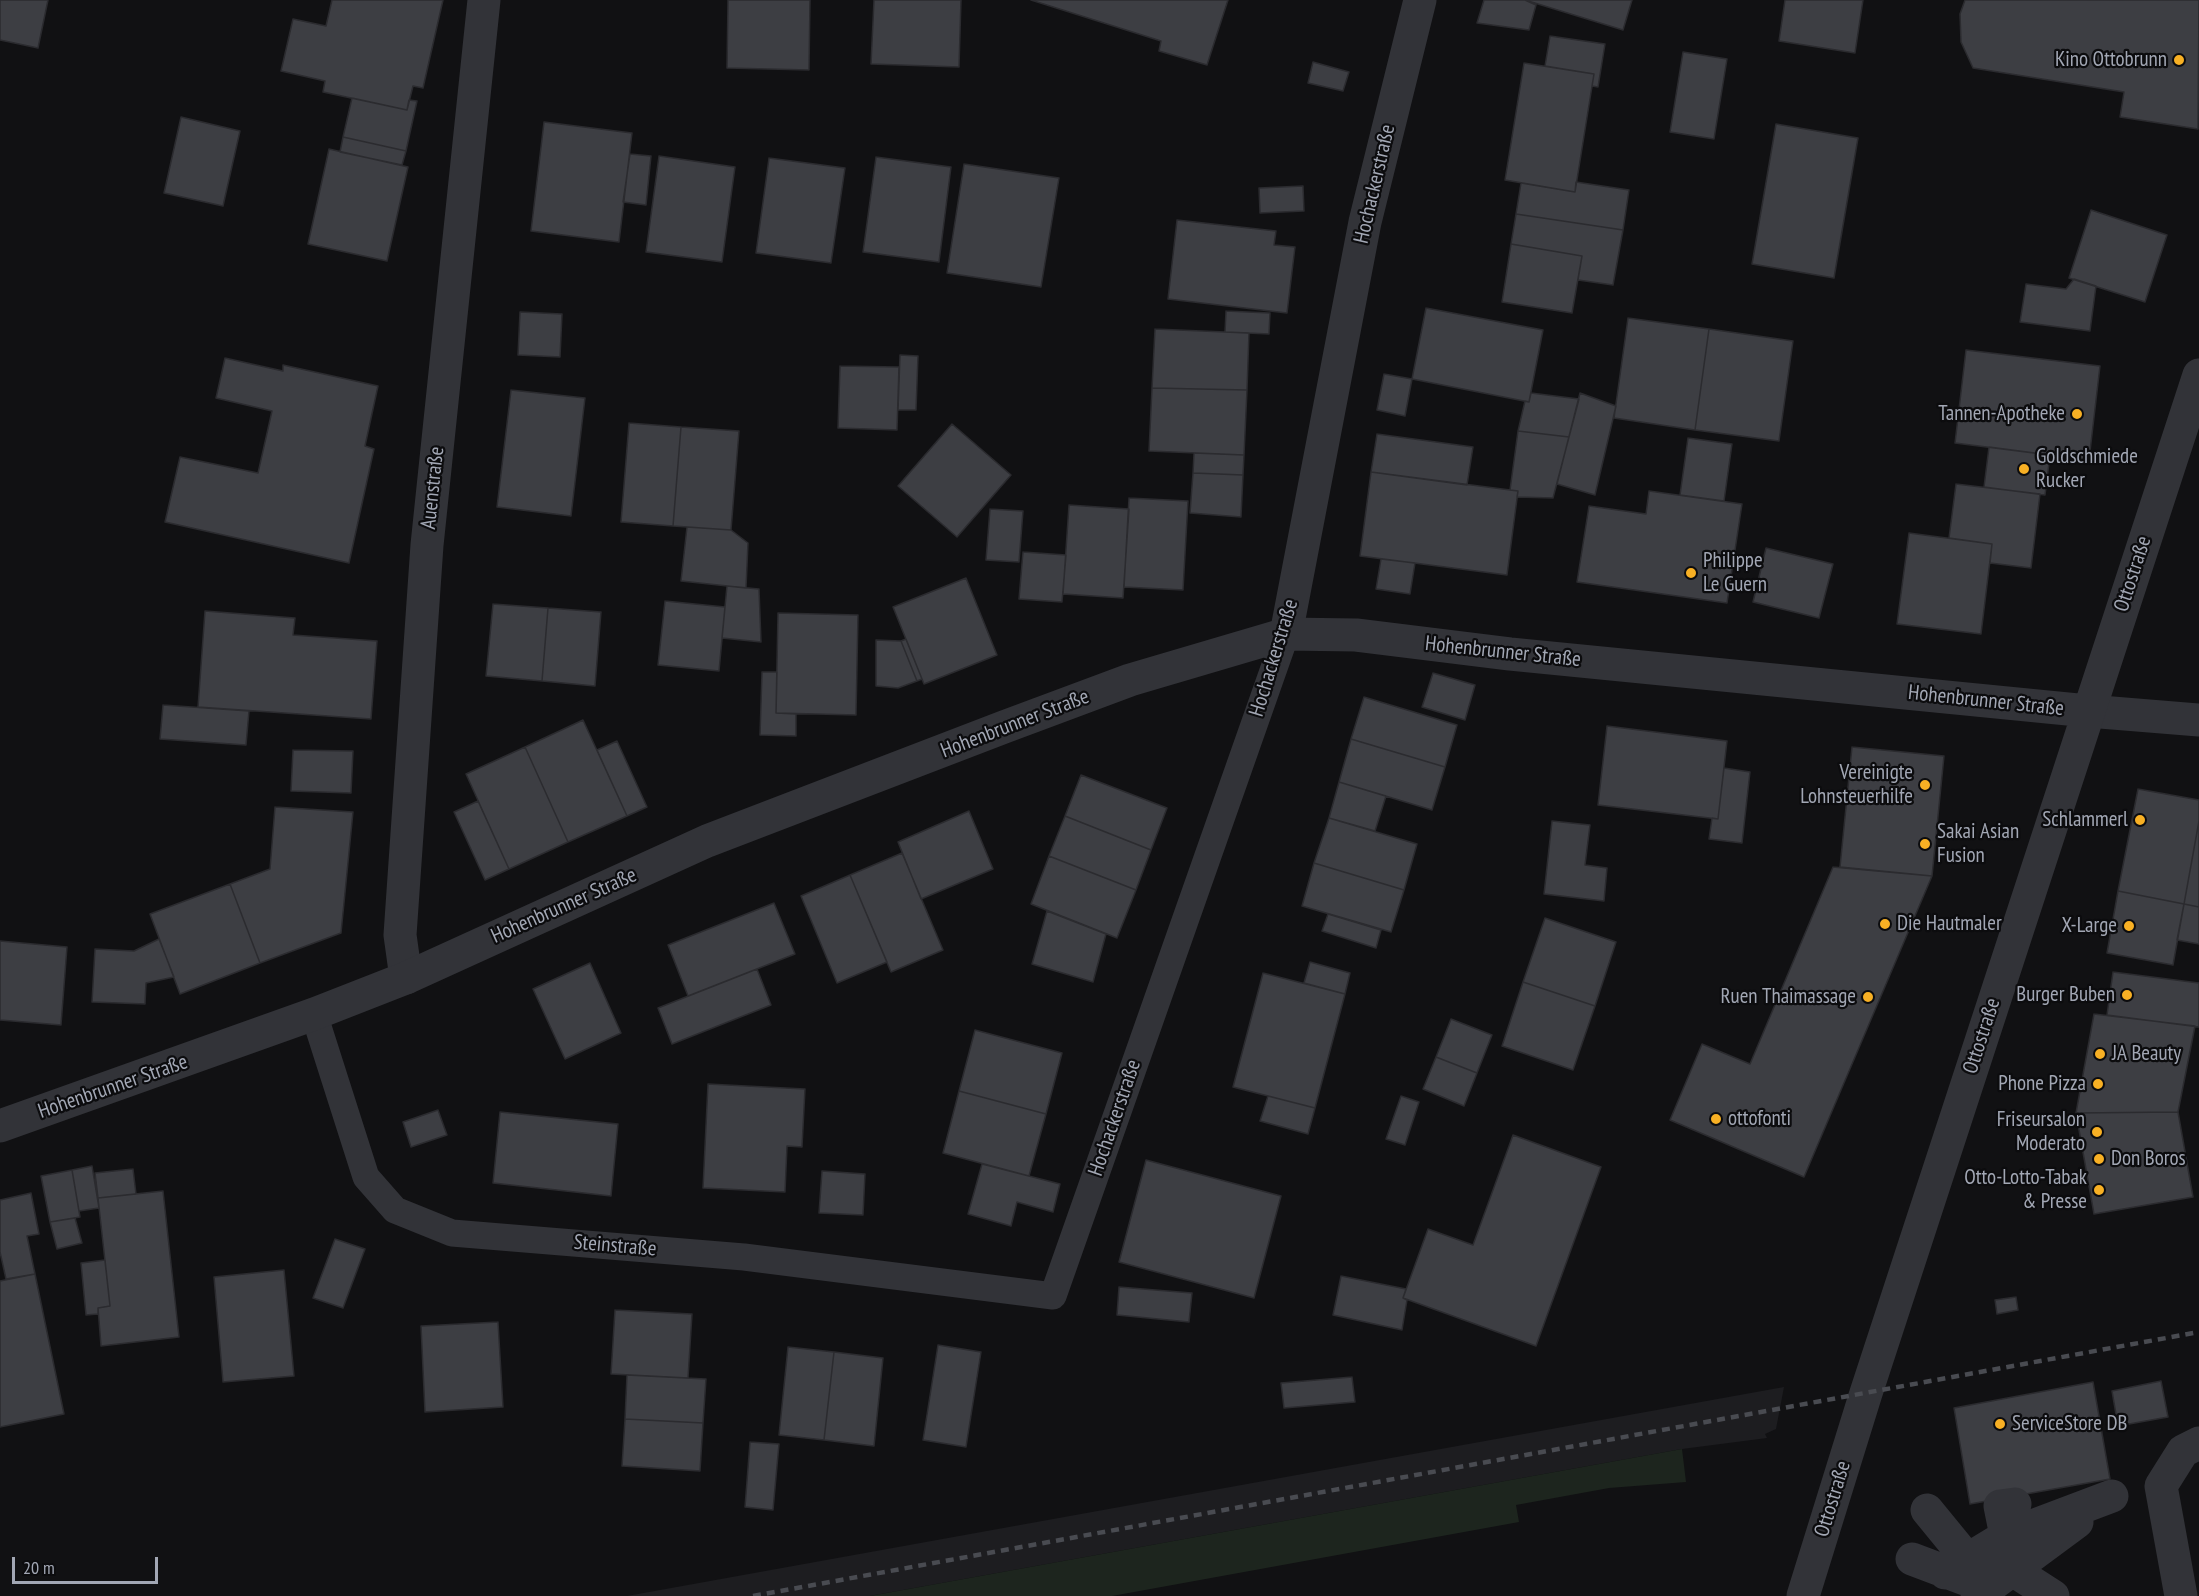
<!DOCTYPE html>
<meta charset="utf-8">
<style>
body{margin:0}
#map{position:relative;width:2199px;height:1596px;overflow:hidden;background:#111113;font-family:"PT Sans Narrow",sans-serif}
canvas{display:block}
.scale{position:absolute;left:12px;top:1557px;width:146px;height:27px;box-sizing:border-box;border:3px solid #a2a7b4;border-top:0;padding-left:8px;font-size:18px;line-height:21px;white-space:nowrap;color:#a2a7b4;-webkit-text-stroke:4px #0c0c0e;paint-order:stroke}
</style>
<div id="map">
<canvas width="2199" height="1596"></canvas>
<div class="scale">20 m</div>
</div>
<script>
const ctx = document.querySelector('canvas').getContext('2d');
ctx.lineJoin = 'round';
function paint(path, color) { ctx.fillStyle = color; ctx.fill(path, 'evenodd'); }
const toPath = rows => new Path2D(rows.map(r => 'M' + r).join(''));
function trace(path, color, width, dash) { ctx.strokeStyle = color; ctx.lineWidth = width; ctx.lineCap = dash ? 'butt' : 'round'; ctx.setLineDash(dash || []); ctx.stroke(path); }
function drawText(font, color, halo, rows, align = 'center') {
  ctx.font = font + ' "PT Sans Narrow",sans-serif'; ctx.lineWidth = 4.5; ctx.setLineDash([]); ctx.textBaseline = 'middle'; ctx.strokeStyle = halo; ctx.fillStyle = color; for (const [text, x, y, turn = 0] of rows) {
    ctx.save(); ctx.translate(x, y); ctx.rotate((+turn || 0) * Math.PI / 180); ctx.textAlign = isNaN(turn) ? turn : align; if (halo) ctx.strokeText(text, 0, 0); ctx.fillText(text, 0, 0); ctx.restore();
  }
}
paint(toPath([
 [1784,1387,1776,1429,1765,1434,1767,1438,1682,1449,870,1596,627,1596]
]), '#1d1d20');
paint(toPath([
 [1682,1449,1686,1482,1609,1488,1516,1505,1519,1522,1112,1596,870,1596]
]), '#1d251e');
const building = toPath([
 [0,0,48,0,38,48,0,40,0,0],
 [332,0,443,0,423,88,413,86,407,110,323,92,325,81,281,71,293,19,326,26,332,0],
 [728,0,810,0,809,70,727,68,728,0],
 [874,0,961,0,959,67,871,64,874,0],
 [1031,0,1228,0,1207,65,1159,51,1161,41,1031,0],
 [1484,0,1525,0,1536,5,1529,30,1477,23,1484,0],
 [1525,0,1632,0,1623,30,1525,0],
 [1785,0,1863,0,1855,53,1779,41,1785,0],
 [1965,0,2199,0,2198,129,2120,117,2124,92,1973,68,1961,42,1960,14,1965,0],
 [1550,36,1605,44,1598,87,1592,86,1594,74,1545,66,1550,36],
 [1683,52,1727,59,1714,139,1670,132,1683,52],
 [1313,62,1349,72,1343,91,1308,83,1313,62],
 [1524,63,1594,74,1575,192,1505,180,1524,63],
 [352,98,407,110,409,100,417,101,406,151,343,137,352,98],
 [181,117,240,131,223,206,164,193,181,117],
 [544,122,632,133,619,242,531,231,544,122],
 [1776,124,1858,138,1834,278,1752,264,1776,124],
 [343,137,406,151,402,165,340,152,343,137],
 [329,149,408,167,387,261,308,244,329,149],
 [630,154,651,156,646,205,623,202,630,154],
 [659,156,735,167,722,262,646,252,659,156],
 [876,157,951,167,939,262,863,252,876,157],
 [769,158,845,168,831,263,756,253,769,158],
 [964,164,1059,178,1041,287,947,273,964,164],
 [1576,182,1629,190,1623,230,1516,214,1521,183,1575,192,1576,182],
 [1303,186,1304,211,1260,213,1259,188,1303,186],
 [2091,210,2167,235,2145,302,2069,278,2091,210],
 [1516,214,1623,230,1613,285,1578,280,1582,256,1511,244,1516,214],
 [1177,220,1276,231,1274,245,1295,247,1287,313,1168,299,1177,220],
 [1511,244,1582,256,1572,313,1502,302,1511,244],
 [2074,279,2096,286,2090,331,2020,322,2026,284,2066,289,2074,279],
 [1426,308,1543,330,1529,402,1412,379,1426,308],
 [1226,311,1270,313,1269,334,1225,332,1226,311],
 [520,312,562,314,560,357,518,355,520,312],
 [1628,318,1709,329,1695,430,1614,418,1628,318],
 [1155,329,1249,333,1247,390,1152,388,1155,329],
 [1709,329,1793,341,1779,441,1695,430,1709,329],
 [1966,350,2100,366,2089,460,1955,443,1966,350],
 [900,355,918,356,916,410,898,410,900,355],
 [225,358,283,371,283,365,378,386,365,446,374,449,349,563,165,522,180,457,258,473,272,411,216,398,225,358],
 [840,366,899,367,897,430,838,428,840,366],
 [1384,374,1412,379,1405,416,1377,410,1384,374],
 [1152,388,1247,390,1244,455,1149,451,1152,388],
 [511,390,585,398,571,516,497,507,511,390],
 [1531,393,1579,399,1569,437,1518,431,1525,401,1529,402,1531,393],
 [1580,393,1616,406,1595,495,1557,484,1580,393],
 [629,423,681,427,673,526,621,522,629,423],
 [952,424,1011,475,957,537,898,486,952,424],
 [681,427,739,431,731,530,673,526,681,427],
 [1518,431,1569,437,1553,498,1517,497,1518,491,1510,490,1518,431],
 [1377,434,1473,447,1467,485,1371,472,1377,434],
 [1688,438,1732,444,1724,501,1680,495,1688,438],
 [1989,447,2050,455,2045,495,1984,487,1989,447],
 [1194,453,1244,455,1243,475,1193,473,1194,453],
 [1371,472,1518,491,1507,575,1360,556,1371,472],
 [1193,473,1243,475,1241,517,1190,513,1193,473],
 [1956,484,2040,494,2031,568,1990,563,1992,544,1949,538,1956,484],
 [1649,491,1742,504,1727,603,1577,582,1589,506,1646,514,1649,491],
 [1129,498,1188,501,1183,590,1124,587,1129,498],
 [1069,505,1129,509,1123,598,1063,594,1069,505],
 [990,509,1023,511,1019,562,986,560,990,509],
 [687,527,731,530,748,543,746,588,681,581,687,527],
 [1909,533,1992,544,1981,634,1897,624,1909,533],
 [1766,548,1833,564,1819,618,1753,602,1766,548],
 [1023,552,1066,555,1062,602,1019,599,1023,552],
 [1381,559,1415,563,1410,594,1376,589,1381,559],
 [966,578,997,655,924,684,893,607,966,578],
 [727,586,759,589,761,642,722,638,727,586],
 [665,601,725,607,719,671,658,665,665,601],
 [493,604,548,608,542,681,486,676,493,604],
 [548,608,601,612,595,686,542,681,548,608],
 [205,611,295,618,293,635,377,641,371,719,198,707,205,611],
 [778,613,858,615,856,715,776,713,778,613],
 [906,639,922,679,917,681,901,641,906,639],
 [876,640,901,641,917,681,898,688,876,686,876,640],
 [762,672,777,672,776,713,796,714,796,736,760,735,762,672],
 [1433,673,1475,685,1465,720,1422,707,1433,673],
 [1364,697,1457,725,1445,767,1351,739,1364,697],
 [163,705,249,711,246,745,160,739,163,705],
 [583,720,627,816,568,842,525,747,583,720],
 [1607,726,1727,741,1718,819,1598,805,1607,726],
 [1351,739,1445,767,1432,810,1339,782,1351,739],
 [617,741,647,807,627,816,597,750,617,741],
 [525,747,568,842,509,869,466,774,525,747],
 [1852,747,1944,756,1932,876,1840,867,1852,747],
 [293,750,353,751,351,793,291,791,293,750],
 [1724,768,1750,772,1742,843,1709,839,1712,818,1718,819,1724,768],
 [1081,775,1167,808,1151,850,1065,816,1081,775],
 [1339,782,1386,796,1375,831,1329,818,1339,782],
 [2138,789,2199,800,2199,821,2184,904,2118,891,2138,789],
 [478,801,509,869,485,880,454,812,478,801],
 [275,807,353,812,341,933,260,963,230,884,270,869,275,807],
 [969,811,993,869,921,899,898,842,969,811],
 [1065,816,1151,850,1136,890,1049,856,1065,816],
 [1329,818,1417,844,1404,890,1314,863,1329,818],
 [1552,821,1590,825,1585,865,1607,868,1604,901,1544,894,1552,821],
 [2199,821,2199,907,2184,904,2199,821],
 [902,853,943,950,891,972,850,875,902,853],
 [1049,856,1136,890,1117,938,1031,904,1049,856],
 [1314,863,1404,890,1391,932,1302,906,1314,863],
 [1833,867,1932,876,1804,1177,1670,1120,1702,1044,1750,1064,1833,867],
 [850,875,887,962,837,983,801,896,850,875],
 [230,884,260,963,180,994,150,914,230,884],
 [2118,891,2184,904,2173,965,2107,953,2118,891],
 [774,903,795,954,688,996,668,945,774,903],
 [2184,904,2199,907,2199,944,2177,940,2184,904],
 [1047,911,1106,934,1093,982,1032,964,1047,911],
 [1328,914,1381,930,1376,948,1322,931,1328,914],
 [1545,918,1616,942,1595,1006,1523,982,1545,918],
 [159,939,174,977,146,983,145,1004,92,1002,95,949,134,951,159,939],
 [0,941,67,947,61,1025,0,1020,0,941],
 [1310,962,1350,973,1345,994,1304,983,1310,962],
 [590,963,621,1033,565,1059,533,989,590,963],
 [757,969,771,1005,672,1044,658,1008,757,969],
 [2113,972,2199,983,2199,1027,2107,1015,2113,972],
 [1263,973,1345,994,1315,1108,1233,1087,1263,973],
 [1523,982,1595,1006,1573,1070,1502,1046,1523,982],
 [2094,1014,2195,1026,2178,1112,2076,1113,2094,1014],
 [1451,1019,1492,1035,1477,1073,1436,1057,1451,1019],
 [975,1030,1062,1053,1046,1114,959,1091,975,1030],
 [1436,1057,1477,1073,1464,1106,1423,1089,1436,1057],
 [708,1084,805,1089,802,1147,787,1146,785,1192,703,1188,708,1084],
 [959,1091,1046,1114,1029,1176,943,1153,959,1091],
 [1268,1096,1315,1108,1308,1134,1260,1121,1268,1096],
 [1401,1096,1419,1102,1405,1145,1386,1139,1401,1096],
 [438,1110,447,1135,411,1147,403,1122,438,1110],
 [500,1112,618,1124,611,1196,493,1183,500,1112],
 [2178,1112,2193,1197,2094,1214,2076,1113,2178,1112],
 [1513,1135,1601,1167,1536,1346,1403,1298,1428,1229,1473,1245,1513,1135],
 [1146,1160,1281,1196,1254,1298,1119,1262,1146,1160],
 [982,1164,1060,1184,1053,1212,1017,1202,1011,1226,968,1214,982,1164],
 [92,1166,99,1208,79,1211,72,1170,92,1166],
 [133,1169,136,1194,98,1198,95,1173,133,1169],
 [72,1170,80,1217,50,1222,41,1176,72,1170],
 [822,1171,865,1174,863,1215,819,1213,822,1171],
 [163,1191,179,1337,101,1346,98,1308,110,1306,98,1198,163,1191],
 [31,1193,39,1234,27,1236,35,1274,6,1279,0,1252,0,1200,31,1193],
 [75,1218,82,1243,57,1249,50,1222,75,1218],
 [335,1239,365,1249,343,1308,313,1298,335,1239],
 [105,1260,110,1306,98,1308,98,1314,86,1315,81,1263,105,1260],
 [284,1270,294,1376,223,1382,214,1277,284,1270],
 [35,1274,64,1414,0,1427,0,1281,35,1274],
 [1341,1276,1406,1289,1403,1298,1407,1300,1402,1330,1333,1315,1341,1276],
 [1119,1287,1192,1293,1189,1322,1117,1315,1119,1287],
 [2016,1297,2018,1310,1997,1314,1995,1300,2016,1297],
 [615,1310,692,1314,688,1378,611,1374,615,1310],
 [498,1322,503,1407,425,1412,421,1326,498,1322],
 [938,1345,981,1352,966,1447,923,1440,938,1345],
 [788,1347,834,1352,824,1440,779,1435,788,1347],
 [834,1352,883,1358,874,1446,824,1440,834,1352],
 [627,1375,706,1379,703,1423,625,1419,627,1375],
 [1352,1377,1355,1402,1284,1408,1281,1383,1352,1377],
 [2161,1381,2168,1417,2118,1426,2112,1391,2161,1381],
 [2093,1382,2110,1479,1970,1504,1954,1408,2093,1382],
 [625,1419,703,1423,700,1471,622,1466,625,1419],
 [750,1442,779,1444,773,1510,745,1507,750,1442]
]);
paint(building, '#3d3e43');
trace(building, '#2b2b2f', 1.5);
trace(toPath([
 [314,1014,366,1177,395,1210,452,1233,744,1257,1053,1296,1286,634]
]), '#323338', 27);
trace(toPath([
 [1927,1510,1981,1576],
 [2006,1536,2000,1506,2015,1504],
 [1994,1558,2053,1596],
 [1912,1559,1965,1579],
 [1945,1573,2006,1536,2112,1496],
 [1977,1596,2077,1522]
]), '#323338', 33);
trace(toPath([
 [1286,634,1365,222,1420,0],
 [2088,711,2199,720],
 [406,978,400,935,427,545,484,0],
 [2181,1596,2161,1486,2183,1451,2199,1443]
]), '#323338', 33);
trace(toPath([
 [0,1126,314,1014,406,978,707,841,1004,727,1130,680,1286,634,1356,635,1510,654,2088,711],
 [1803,1596,1866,1393,2199,375]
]), '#323338', 33);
trace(toPath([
 [753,1596,2199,1332]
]), '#494b51', 4.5, [8, 6]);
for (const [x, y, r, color] of [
 [2179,60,6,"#f8b024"],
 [2077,414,6,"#f8b024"],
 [2024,469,6,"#f8b024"],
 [1691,573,6,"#f8b024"],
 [1925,785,6,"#f8b024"],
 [2140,820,6,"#f8b024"],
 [1925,844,6,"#f8b024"],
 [1885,924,6,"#f8b024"],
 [2129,926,6,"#f8b024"],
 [2127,995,6,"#f8b024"],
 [1868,997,6,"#f8b024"],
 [2100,1054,6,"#f8b024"],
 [2098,1084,6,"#f8b024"],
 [1716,1119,6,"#f8b024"],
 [2097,1132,6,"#f8b024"],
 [2099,1159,6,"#f8b024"],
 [2099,1190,6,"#f8b024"],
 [2000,1424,6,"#f8b024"]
]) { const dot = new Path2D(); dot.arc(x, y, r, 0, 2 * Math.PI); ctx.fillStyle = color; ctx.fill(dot); trace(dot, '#0c0c0e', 2); }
drawText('21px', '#a2a7b4', '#0c0c0e', [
 ["Kino Ottobrunn",2167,60],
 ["Tannen-Apotheke",2065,414],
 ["Goldschmiede",2036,457,"left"],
 ["Rucker",2036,481,"left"],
 ["Philippe",1703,561,"left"],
 ["Le Guern",1703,585,"left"],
 ["Vereinigte",1913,773],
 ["Lohnsteuerhilfe",1913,797],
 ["Schlammerl",2128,820],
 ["Sakai Asian",1937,832,"left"],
 ["Fusion",1937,856,"left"],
 ["Die Hautmaler",1897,924,"left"],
 ["X-Large",2117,926],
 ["Burger Buben",2115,995],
 ["Ruen Thaimassage",1856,997],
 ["JA Beauty",2112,1054,"left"],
 ["Phone Pizza",2086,1084],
 ["ottofonti",1728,1119,"left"],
 ["Friseursalon",2085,1120],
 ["Moderato",2085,1144],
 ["Don Boros",2111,1159,"left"],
 ["Otto-Lotto-Tabak",2087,1178],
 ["& Presse",2087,1202],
 ["ServiceStore DB",2012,1424,"left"]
], 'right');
drawText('21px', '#a2a7b4', '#0c0c0e', [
 ["Hochackerstraße",1375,184,-77],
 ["Auenstraße",433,488,-84],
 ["Ottostraße",2133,574,-72],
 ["Hohenbrunner Straße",1503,652,6],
 ["Hochackerstraße",1274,658,-73],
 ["Hohenbrunner Straße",1986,701,6],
 ["Hohenbrunner Straße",1015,724,-21],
 ["Hohenbrunner Straße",564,906,-24],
 ["Ottostraße",1982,1036,-72],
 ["Hohenbrunner Straße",113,1087,-19],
 ["Hochackerstraße",1115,1118,-71],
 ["Steinstraße",615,1246,5],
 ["Ottostraße",1833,1499,-73]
]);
</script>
